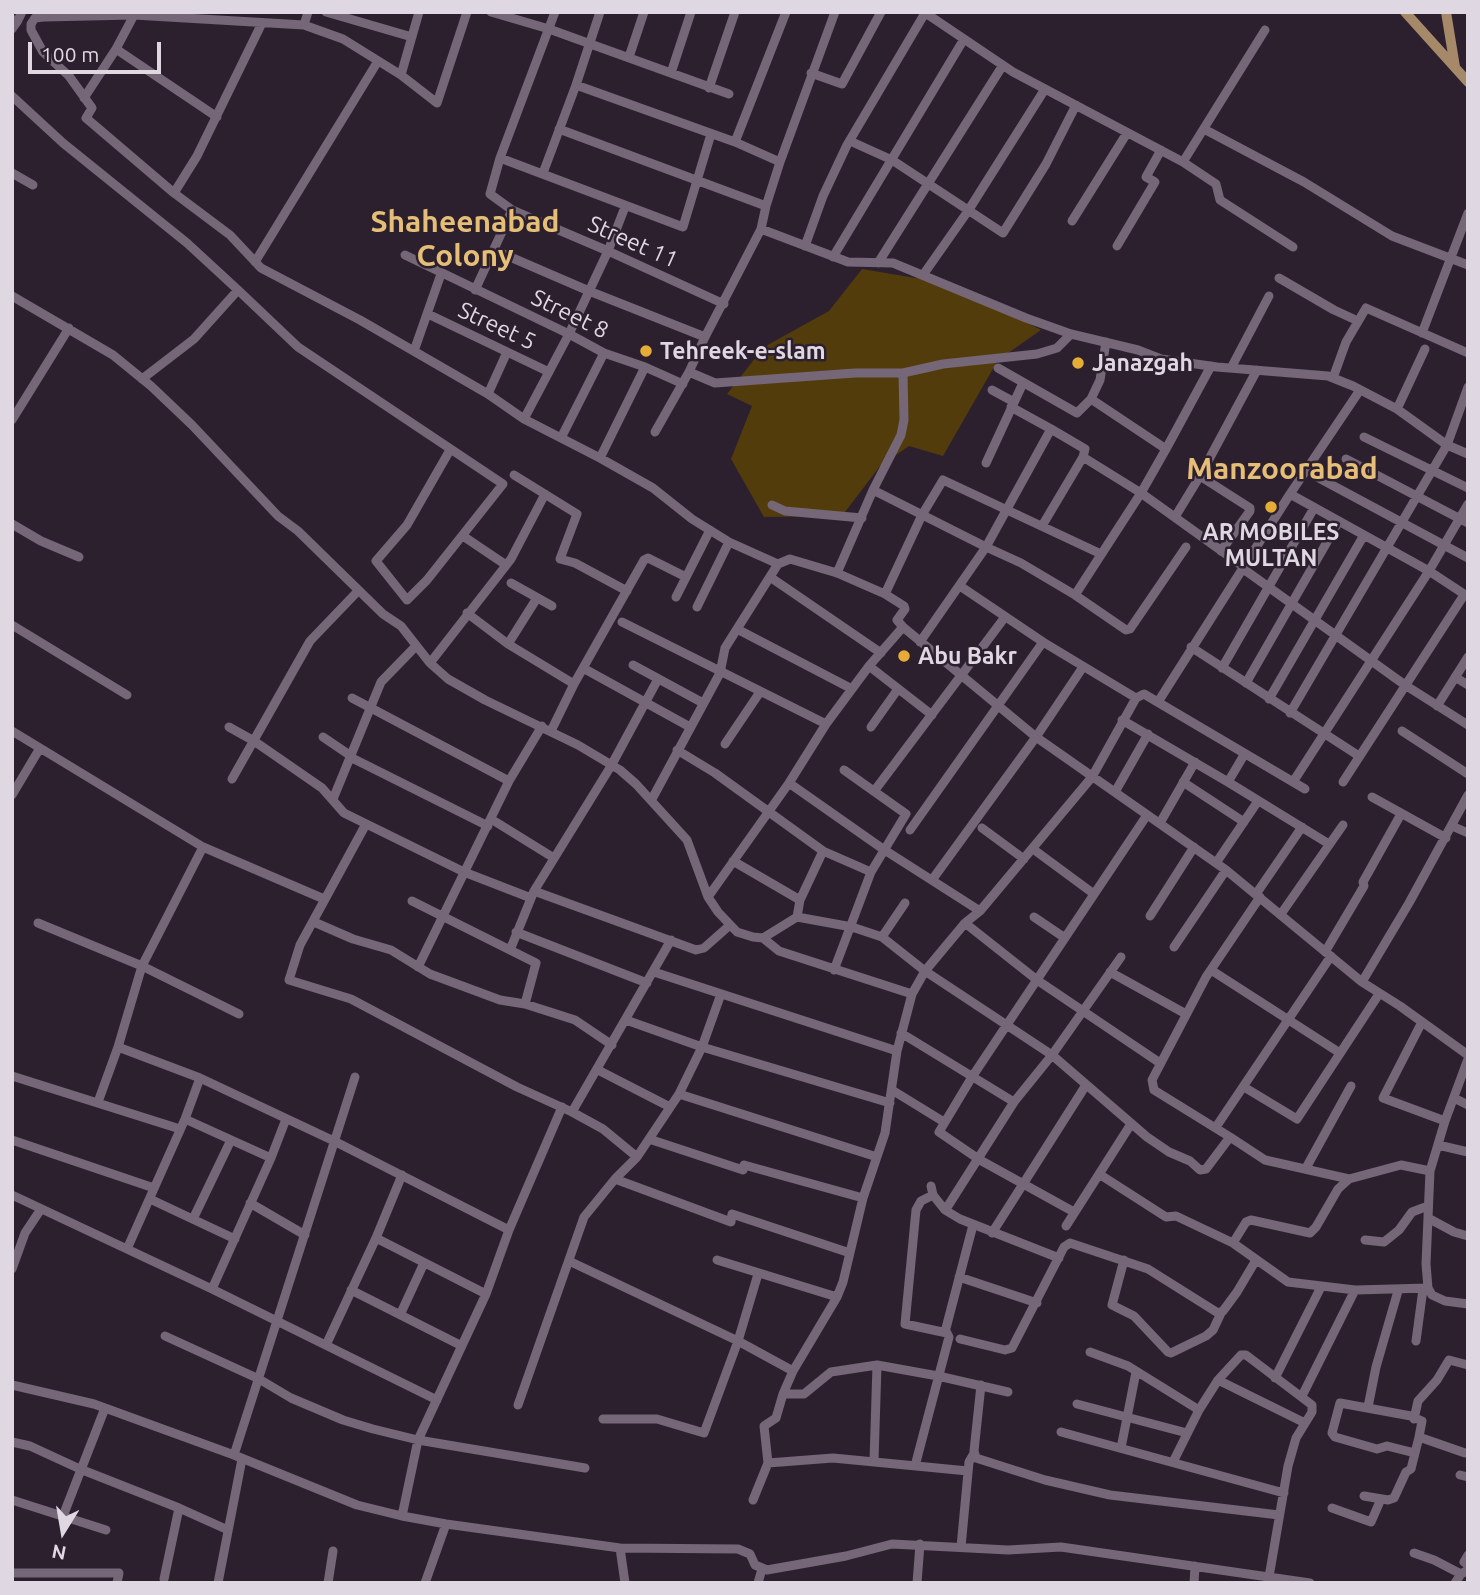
<!DOCTYPE html>
<style>
body{margin:0}
#map{position:relative;width:1480px;height:1595px;overflow:hidden;background:#2c202f;font-family:Ubuntu,sans-serif}
canvas{display:block}
.frame{position:absolute;inset:0;border:14px solid #dfd7e1;pointer-events:none}
.north{position:absolute;left:28px;top:1497px;width:70px;height:70px;-webkit-text-stroke:5px #2c202f;paint-order:stroke;rotate:191deg;font-size:19px;font-weight:700;line-height:28px;text-align:center;color:#dfd7e1}
.north::after{content:'';display:block;margin:auto;width:24px;height:32px;background:#dfd7e1;clip-path:polygon(50% 0,100% 100%,50% 72%,0 100%)}
.scale{position:absolute;left:28px;top:42px;width:133px;height:32px;box-sizing:border-box;border:4px solid #dfd7e1;border-top:0;padding-left:9px;font-size:21px;line-height:24px;white-space:nowrap;color:#dfd7e1;-webkit-text-stroke:5px #2c202f;paint-order:stroke}
</style>
<div id="map">
<canvas width="1480" height="1595"></canvas>
<div class="frame"></div>
<div class="north">N</div>
<div class="scale">100 m</div>
</div>
<script>
const ctx = document.querySelector('canvas').getContext('2d');
ctx.lineJoin = 'round';
function paint(path, color) { ctx.fillStyle = color; ctx.fill(path, 'evenodd'); }
const toPath = rows => new Path2D(rows.map(r => 'M' + r).join(''));
function trace(path, color, width, dash) { ctx.strokeStyle = color; ctx.lineWidth = width; ctx.lineCap = dash ? 'butt' : 'round'; ctx.setLineDash(dash || []); ctx.stroke(path); }
function drawText(font, color, halo, rows, align = 'center') {
  ctx.font = font + ' Ubuntu,sans-serif'; ctx.lineWidth = 5; ctx.setLineDash([]); ctx.textBaseline = 'middle'; ctx.strokeStyle = halo; ctx.fillStyle = color; for (const [text, x, y, turn = 0] of rows) {
    ctx.save(); ctx.translate(x, y); ctx.rotate((+turn || 0) * Math.PI / 180); ctx.textAlign = isNaN(turn) ? turn : align; if (halo) ctx.strokeText(text, 0, 0); ctx.fillText(text, 0, 0); ctx.restore();
  }
}
paint(toPath([
 [862,269,957,285,1041,330,998,360,943,456,909,446,880,466,842,516,764,517,731,459,752,406,727,394,764,347,829,311]
]), '#523c0c');
trace(toPath([
 [326,12,412,37],
 [491,12,549,29,729,94],
 [555,12,500,158,490,194,512,210,608,251,724,304],
 [924,12,1013,72,1183,162,1216,184,1220,200,1293,247],
 [12,19,17,22,12,29],
 [17,22,22,12],
 [262,23,197,156,174,193,86,118,92,108,69,76,43,52,31,30,31,24,35,18,44,17,134,15,304,25,343,39,401,75,437,103,467,12],
 [304,25,308,12],
 [116,49,217,117],
 [629,57,644,12],
 [671,73,691,12],
 [811,73,842,84,881,12],
 [401,75,419,12],
 [576,85,735,142,780,162],
 [709,88,735,12],
 [12,96,63,143,187,243,238,290,194,339,142,379],
 [84,98,116,49,134,15],
 [559,129,766,206],
 [1204,129,1304,182,1392,236,1468,265],
 [850,141,892,160,1003,233,1046,164,1076,105],
 [735,142,786,12],
 [500,158,683,227,711,134],
 [1183,162,1265,30],
 [12,173,33,185],
 [543,173,576,85,600,12],
 [174,193,230,235,261,268,360,320,488,394,524,419,600,458,653,488,692,519,729,542,778,564],
 [1072,221,1127,133],
 [761,229,848,262,893,263,1026,318,1071,334,1138,350,1161,359,1217,367,1328,376,1353,386,1397,409,1447,445,1468,454],
 [805,246,823,196,847,145,925,13],
 [1117,246,1155,182,1146,177,1161,150],
 [494,250,589,291,705,337],
 [405,255,569,334,604,353,645,367,683,384],
 [833,257,964,39],
 [255,262,378,61],
 [878,263,1003,65],
 [923,275,968,211,1045,89],
 [1279,278,1334,310,1358,321],
 [238,290,298,347,503,484,427,580,407,600,376,561,407,525,450,450],
 [475,290,512,210],
 [12,296,113,355,151,386,192,425,278,516,298,531,383,614,401,626,430,663,448,679,485,700,578,745,620,770,636,784,687,840,708,897,718,912,737,932,753,937,763,938,797,917,852,927,882,937,925,971,1052,1055,1147,1137,1169,1152,1190,1161,1200,1170,1206,1169,1230,1137,1265,1160,1349,1179,1401,1165,1430,1171],
 [428,314,549,372],
 [1422,333,1468,213],
 [414,351,441,274],
 [998,368,1077,413,1091,399],
 [1231,368,1269,296],
 [689,372,715,383,855,373,903,373,943,364,1037,354,1057,348,1071,334],
 [1333,378,1346,342,1366,308,1468,353],
 [992,390,1014,402],
 [488,394,507,352],
 [1011,407,1051,429,986,547,1021,563,1075,595,1126,630,1130,629,1186,547],
 [1397,409,1425,349],
 [524,419,569,334,608,251,625,207],
 [12,420,69,328],
 [1051,429,1085,449,1083,457],
 [655,432,689,372,705,337,761,229,766,206,780,162,835,12],
 [1364,437,1468,488],
 [561,438,604,353],
 [1166,449,1211,366],
 [600,458,645,367],
 [1346,459,1468,523],
 [986,463,1023,383],
 [514,475,577,514,560,559,575,563,627,591],
 [1200,476,1257,370],
 [1317,477,1468,558],
 [873,490,986,547,920,642],
 [1290,494,1429,571,1467,596],
 [772,505,785,511,862,518],
 [1175,517,1200,476,1250,508,1250,511,1221,551],
 [12,524,41,541,79,557],
 [1042,526,1083,457,1141,493,1166,449,1091,399,1100,380,1106,342],
 [463,536,506,565],
 [1242,568,1405,685,1468,725],
 [837,573,873,490,901,435,904,420,903,373],
 [770,577,881,653],
 [511,583,552,606],
 [960,586,1043,642,1136,698],
 [885,594,922,515,943,480,1101,554],
 [1075,595,1141,493,1244,567],
 [676,597,710,530],
 [697,607,729,542],
 [467,613,508,644,574,684],
 [622,622,826,724],
 [12,625,127,695],
 [737,629,852,689],
 [508,644,537,598],
 [1191,647,1359,756],
 [430,663,511,559,545,494],
 [633,665,703,703],
 [869,666,932,715],
 [583,668,690,727],
 [1222,668,1314,508],
 [1455,677,1468,685],
 [1246,683,1339,521],
 [352,698,509,781],
 [1269,699,1364,535],
 [1158,702,1290,494,1360,390],
 [1437,706,1468,657],
 [1290,713,1447,445,1468,387],
 [1122,720,1228,782,1329,844],
 [229,727,254,741,322,788,344,813,464,872,531,898],
 [871,727,898,689],
 [12,731,203,847,324,899],
 [551,731,574,684,644,560,648,558,686,577],
 [1402,731,1468,774],
 [323,737,351,756],
 [725,744,760,692],
 [677,750,715,773,823,851,871,872],
 [350,757,488,826],
 [232,779,310,641,358,591],
 [1183,782,1244,822],
 [1228,782,1244,755],
 [1293,782,1429,571,1468,504],
 [1343,782,1464,595],
 [789,783,883,849,980,911],
 [875,790,1005,617],
 [1115,792,1148,734],
 [12,795,40,748],
 [1372,797,1446,838],
 [333,799,381,682,416,646],
 [652,799,720,673,725,648,778,564,790,559,837,573,885,594,904,606,905,609,897,620,903,627],
 [491,819,554,858],
 [1160,823,1195,762],
 [366,824,300,945,289,980,351,999,517,1087,572,1112,603,1129,637,1157],
 [1452,826,1468,833],
 [982,828,1024,859],
 [910,830,1043,642],
 [1033,849,1094,894],
 [733,861,800,900],
 [1216,863,1258,801],
 [932,880,1036,737,1083,667],
 [534,891,696,950,704,948,730,925],
 [1256,894,1302,827],
 [708,897,789,783,826,724,869,666,903,627,1036,737,1226,870,1362,982,1400,1006,1468,1055],
 [412,901,536,963,525,1004],
 [1281,914,1343,825],
 [1150,916,1194,847],
 [797,917,800,900,823,851],
 [1034,917,1065,938],
 [314,922,353,939,391,950,430,974,500,1000,525,1004,575,1020,612,1045],
 [38,923,142,966,239,1014],
 [965,923,1037,980,1160,1063],
 [516,932,647,983],
 [882,937,905,903],
 [763,938,779,951,912,994],
 [1174,947,1226,870],
 [510,950,534,891,611,766,658,679],
 [1325,952,1364,886,1363,882,1401,814],
 [418,967,509,781,542,726],
 [834,970,871,872,906,814,844,770],
 [1211,970,1340,1053],
 [654,972,897,1051],
 [1110,972,1186,1014],
 [1362,982,1409,903,1468,795],
 [626,1020,702,1047,890,1103],
 [1422,1022,1383,1098,1445,1121],
 [901,1033,1014,1102],
 [118,1047,200,1078,334,1141,509,1230],
 [1468,1059,1445,1121,1430,1171,1426,1264,1428,1288,1432,1295,1445,1301,1468,1304],
 [598,1070,670,1107],
 [12,1076,180,1129],
 [1244,1087,1297,1119,1379,994],
 [892,1090,944,1122],
 [679,1094,877,1157],
 [1454,1098,1468,1105],
 [98,1102,118,1047,142,966,203,847],
 [572,1112,671,940],
 [185,1119,271,1158],
 [1216,1127,1331,956],
 [1230,1137,1154,1090,1152,1080,1206,977,1260,897],
 [649,1139,743,1170,744,1165,863,1198],
 [12,1140,154,1188],
 [1438,1145,1468,1152],
 [1306,1168,1351,1086],
 [1099,1174,1166,1217,1176,1216,1233,1243,1288,1282,1355,1290,1428,1288],
 [615,1179,731,1222,732,1214,850,1253],
 [931,1186,933,1195,945,1210,960,1219,1059,1258],
 [12,1195,212,1289,437,1400],
 [150,1199,235,1239],
 [250,1203,305,1235],
 [946,1209,1014,1102,1052,1055,1121,957],
 [1074,1212,980,1160,939,1132,972,1077,1147,815],
 [1428,1218,1454,1232,1468,1236],
 [193,1219,231,1140],
 [1066,1226,1131,1124],
 [992,1233,1086,1085],
 [376,1238,486,1294],
 [1365,1240,1384,1242,1399,1230,1412,1212,1428,1206],
 [1233,1243,1246,1222,1251,1220,1310,1233,1316,1227,1338,1189,1349,1179],
 [127,1249,185,1119,200,1078],
 [717,1260,837,1297],
 [1124,1260,1112,1305,1134,1316,1168,1352,1171,1353,1206,1336,1213,1330,1221,1313],
 [569,1261,738,1341,793,1371],
 [12,1269,25,1233,41,1209],
 [959,1277,1037,1303],
 [212,1289,271,1158,286,1119],
 [351,1290,462,1346],
 [400,1315,424,1263],
 [945,1332,973,1225],
 [165,1336,259,1379,291,1398,343,1420,373,1429,418,1440,585,1468],
 [960,1339,1005,1350,1012,1348,1064,1247,1070,1243,1148,1269,1218,1313,1223,1311,1237,1292,1256,1260],
 [1416,1341,1423,1289],
 [326,1345,376,1238,402,1175],
 [1090,1352,1128,1366,1199,1410],
 [1275,1378,1321,1287],
 [1218,1380,1305,1423],
 [12,1385,94,1404,234,1455,357,1505,402,1516,446,1524,620,1548,738,1549,750,1554,755,1565,767,1570,846,1556,892,1544,1008,1550,1061,1547,1310,1583],
 [981,1385,974,1451,976,1458,1045,1480,1110,1495,1279,1515],
 [783,1394,804,1394,831,1372,877,1365,938,1376,1008,1392],
 [1302,1396,1355,1290],
 [1077,1404,1187,1433],
 [518,1405,584,1217,615,1179,637,1157,679,1094,702,1047,721,994],
 [1368,1407,1376,1367,1398,1291],
 [603,1419,657,1419,704,1433,738,1341,758,1274],
 [1414,1419,1418,1401,1437,1380,1449,1360,1468,1365],
 [1061,1432,1284,1493],
 [1419,1437,1465,1453],
 [12,1442,30,1446,80,1469,179,1508,228,1530],
 [1121,1448,1136,1372],
 [234,1455,355,1077],
 [874,1461,877,1365],
 [1173,1462,1199,1410,1218,1380,1241,1355,1246,1355,1312,1405,1312,1412,1296,1438,1288,1466,1268,1583],
 [768,1463,833,1458,968,1471],
 [915,1466,949,1337,947,1333,905,1324,916,1210,921,1201,933,1195],
 [1460,1475,1468,1477],
 [1364,1496,1388,1500,1394,1498,1406,1472,1411,1469,1419,1437,1422,1421,1411,1416,1340,1403,1332,1433,1335,1437,1377,1449,1387,1446,1415,1453],
 [12,1500,106,1530],
 [753,1500,768,1463,764,1426,776,1418,783,1394,793,1371,837,1297,843,1282,863,1198,885,1133,897,1051,912,994,925,971,965,923,980,911,1092,777,1136,698,1144,694,1305,789],
 [1332,1508,1371,1522,1381,1499],
 [63,1516,105,1408],
 [402,1516,418,1440,486,1294,509,1230,562,1107],
 [961,1547,969,1462,973,1455],
 [620,1548,625,1583],
 [1414,1553,1434,1560,1461,1574],
 [1468,1555,1464,1562,1468,1565],
 [12,1573,119,1573,117,1583],
 [164,1579,179,1508],
 [218,1583,242,1459],
 [328,1583,333,1551],
 [425,1583,446,1524],
 [758,1583,762,1569],
 [917,1583,920,1544],
 [1194,1583,1195,1566],
 [1455,1583,1461,1574,1468,1570]
]), '#756678', 9);
trace(toPath([
 [1405,12,1468,82],
 [1446,12,1455,67]
]), '#a58969', 10);
for (const [x, y, r, color] of [
 [646,351,7,"#e6ad36"],
 [1078,363,7,"#e6ad36"],
 [1271,507,7,"#e6ad36"],
 [904,656,7,"#e6ad36"]
]) { const dot = new Path2D(); dot.arc(x, y, r, 0, 2 * Math.PI); ctx.fillStyle = color; ctx.fill(dot); trace(dot, '#2c202f', 2.5); }
drawText('23px', '#dfd7e1', '#2c202f', [
 ["Street 11",633,242,24],
 ["Street 8",570,314,26],
 ["Street 5",497,326,25]
]);
drawText('bold 23px', '#dfd7e1', '#2c202f', [
 ["Tehreek-e-slam",660,351],
 ["Janazgah",1092,363],
 ["AR MOBILES",1271,532,"center"],
 ["MULTAN",1271,558,"center"],
 ["Abu Bakr",918,656]
], 'left');
drawText('bold 30px', '#e5be77', '#2c202f', [
 ["Shaheenabad",465,222],
 ["Colony",465,256],
 ["Manzoorabad",1282,469]
]);
</script>
